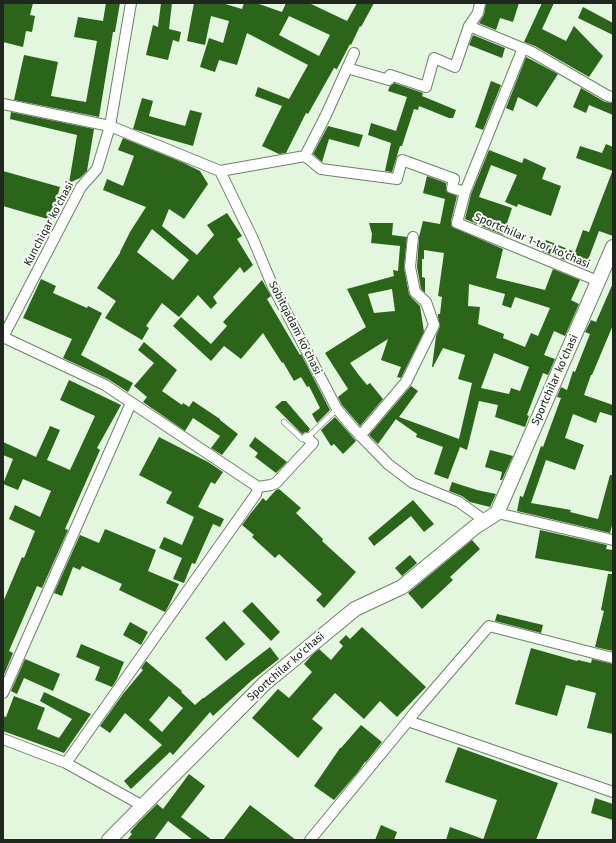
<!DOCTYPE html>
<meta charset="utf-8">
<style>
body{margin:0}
#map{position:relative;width:616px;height:843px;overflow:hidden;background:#e3f6de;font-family:"Fira Sans",sans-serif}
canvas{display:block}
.frame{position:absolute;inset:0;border:4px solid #20271e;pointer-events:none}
</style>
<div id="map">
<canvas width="616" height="843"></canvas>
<div class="frame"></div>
</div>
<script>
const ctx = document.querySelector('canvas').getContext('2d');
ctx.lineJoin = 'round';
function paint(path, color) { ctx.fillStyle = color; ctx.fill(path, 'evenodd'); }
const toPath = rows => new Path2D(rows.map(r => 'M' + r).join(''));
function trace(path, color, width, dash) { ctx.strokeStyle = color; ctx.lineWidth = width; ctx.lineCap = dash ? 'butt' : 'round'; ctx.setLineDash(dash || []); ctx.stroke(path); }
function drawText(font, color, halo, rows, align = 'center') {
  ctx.font = font + ' "Fira Sans",sans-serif'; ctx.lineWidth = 4; ctx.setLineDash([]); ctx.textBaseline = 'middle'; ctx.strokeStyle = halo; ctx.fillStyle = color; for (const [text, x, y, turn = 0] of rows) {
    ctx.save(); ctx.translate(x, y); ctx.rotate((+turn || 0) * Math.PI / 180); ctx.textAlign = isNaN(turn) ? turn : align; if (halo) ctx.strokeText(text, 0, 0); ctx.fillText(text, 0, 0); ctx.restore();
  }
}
paint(toPath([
 [3,3,33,3,30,15,35,16,32,32,26,31,23,47,3,42],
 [106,3,120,3,115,32,113,32,99,117,14,100,24,55,58,62,51,96,86,102,97,41,74,37,78,17,103,21],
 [161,3,172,3,169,29,181,32,179,42,173,40,168,60,146,55,153,25,158,27],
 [194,3,222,3,242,9,244,3,256,3,282,12,286,3,309,3,347,21,357,3,374,3,361,27,360,26,351,45,350,44,337,69,334,68,308,114,306,113,286,153,279,154,262,146,282,106,255,96,258,87,289,99,308,65,247,33,237,65,219,60,215,72,200,67,209,38,223,43,229,21,211,16,205,45,187,41],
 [289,16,330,35,319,56,279,35],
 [486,3,519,3,513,22,500,18,496,30,479,23,484,15],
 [542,3,554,3,542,29,566,41,574,26,603,56,589,77,535,46,524,42],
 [583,7,613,23,613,35,578,18],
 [473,35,505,48,502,58,469,45],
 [526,57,558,74,537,107,518,97,513,111,506,108],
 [491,81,501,85,483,130,475,127],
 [394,83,423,93,422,96,456,110,453,118,449,118,419,106,418,110,414,109,402,146,400,146,392,172,385,171,391,143,368,135,371,123,396,131,407,97,388,91,390,86],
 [581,88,605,102,613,103,613,115,589,105,586,113,573,107],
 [142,98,153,101,149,116,185,126,190,110,202,113,193,146,140,131,133,129],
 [11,112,94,129,87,171,80,178,69,183,77,135,10,119],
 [328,126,363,135,359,147,329,139,322,162,313,154],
 [123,138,184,163,200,171,208,184,184,219,169,209,162,226,197,255,214,235,207,225,227,213,242,236,237,239,253,265,244,273,240,267,213,297,217,303,211,309,198,295,179,317,162,303,146,326,149,328,142,340,105,318,116,301,97,288,120,253,120,252,130,232,146,207,103,190,107,179,123,186,134,156,118,150],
 [152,229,189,260,173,280,137,252],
 [606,144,613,147,613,171,576,158,580,146,602,153],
 [489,150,522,163,524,158,546,168,542,179,561,186,551,216,518,204,517,207,505,202,517,175,491,165,479,197,512,208,503,235,465,219,471,194],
 [3,171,60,187,51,220,3,206],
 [612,172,613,172,613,236,599,231,585,268,542,251,546,240,575,252,583,230,589,232],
 [427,176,446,183,446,189,447,192,457,196,451,221,451,225,452,227,503,249,496,278,545,290,553,269,580,280,571,300,579,304,565,336,554,331,544,355,555,359,548,375,543,373,527,415,529,416,525,427,495,417,498,405,479,401,467,450,460,447,448,479,434,474,443,447,416,437,417,434,397,420,398,418,397,420,396,419,378,444,369,435,411,386,418,391,399,417,459,439,472,383,458,379,465,355,443,348,433,367,432,367,436,336,440,326,438,317,438,314,440,314,442,297,438,296,444,253,424,250,424,259,422,259,422,277,425,278,425,293,421,289,417,267,419,237,423,221,440,224,445,199,423,193],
 [469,284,505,294,502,305,511,308,515,297,550,308,538,336,531,333,525,347,503,338,504,334,478,324,480,307,468,306],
 [494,353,529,367,520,391,511,388,509,394,481,388],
 [369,223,393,223,392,235,407,237,404,268,409,294,411,297,420,306,424,332,401,378,397,377,401,367,381,360,388,339,350,363,358,374,367,385,370,383,383,399,360,426,342,405,338,397,348,389,325,353,366,327,347,289,394,276,393,270,398,271,400,246,371,243,372,234],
 [392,289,395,311,374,313,368,294],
 [41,279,56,286,53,293,87,308,88,306,102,313,81,355,133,383,128,392,108,379,63,358,72,339,23,318],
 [262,280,271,296,267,299,300,355,301,354,330,410,317,423,312,414,320,408,309,386,307,387,301,377,294,381,283,362,282,363,263,333,241,359,224,346,211,361,173,326,181,317,211,344,227,326,223,322],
 [613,283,613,325,592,375,591,375,584,395,613,405,613,416,600,412,596,423,573,414,565,438,584,445,575,470,546,460,531,503,571,510,570,512,598,519,610,475,613,475,613,522,610,533,517,511,520,496,523,497,541,446,543,447,561,398,557,397,561,387,567,390,573,371,575,372,590,334,585,332,591,320,596,322],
 [144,342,177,370,162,391,182,405,183,403,189,407,193,401,220,419,220,420,238,434,222,455,211,448,220,436,193,418,185,431,143,402,147,397,134,386,154,363,138,350],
 [69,380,121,405,97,448,100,450,65,529,68,530,42,588,37,586,9,651,13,653,3,677,3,602,22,557,24,558,35,531,9,519,15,505,40,517,51,491,23,479,18,490,3,484,13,459,3,455,3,442,36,457,50,426,60,430,47,460,70,470,95,416,60,400],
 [282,401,286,401,310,429,308,432,305,432,302,434,275,407],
 [335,417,356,441,343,454,334,444,331,446,321,430],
 [159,437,208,462,223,472,215,484,211,482,198,507,224,519,220,527,213,524,195,564,192,563,184,583,173,579,182,558,159,548,164,537,182,545,194,517,166,503,172,492,139,475],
 [255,437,287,462,276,473,255,457,258,453,249,446],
 [490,450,513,456,502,480,500,480,502,472,485,467],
 [452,482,477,490,496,494,490,507,470,502,462,496,449,491],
 [279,489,301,508,296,513,323,539,322,541,356,572,324,608,316,600,322,594,279,554,275,558,252,537,254,535,242,525,251,513,263,498,266,501,276,490],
 [413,500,434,524,424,532,411,516,374,546,368,538],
 [105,529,156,550,148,571,179,584,169,605,165,612,119,590,122,584,82,566,80,570,73,567,62,596,54,593,80,535,99,543],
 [540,530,607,545,606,549,613,550,613,572,535,558],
 [472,540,480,549,450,577,453,580,422,609,408,593],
 [410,555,417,563,402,576,395,568],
 [608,574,613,574,613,651,595,647,604,611,601,610],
 [252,602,280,632,271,641,242,611],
 [497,614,543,625,541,633,495,621],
 [224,621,245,644,226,661,205,638],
 [130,622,148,632,141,645,123,635],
 [362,627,426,687,397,717,380,701,364,719,335,693,312,719,323,728,298,758,252,718,278,689,289,698,312,672,304,664,312,655,319,649,331,660,343,646,339,642,346,635,350,639],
 [81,644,124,662,117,679,112,687,95,680,100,667,76,657],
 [270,647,279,659,251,681,213,716,210,712,173,755,170,752,131,789,124,781,162,745,125,713,110,733,100,726,123,694,143,670,141,668,146,661,182,691,181,692,195,705,203,698,204,698],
 [169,696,183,708,162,732,149,720],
 [531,648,577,661,578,660,591,663,592,659,613,664,613,734,587,728,596,693,566,685,557,716,515,704],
 [25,659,60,674,53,691,24,678,17,694,11,691],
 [44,692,91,714,64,753,3,731,3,716,6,717,14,696,45,708,37,729,59,738,72,719,40,701],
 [361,725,382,742,366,762,365,762,358,772,334,800,314,786,340,748,341,748],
 [458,747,558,783,536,840,483,840,497,800,445,782],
 [189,774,205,786,181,817,212,840,193,840,168,821,154,840,127,840,132,834,130,832,138,823,157,804,163,809],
 [595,798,613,804,613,820,591,813],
 [250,805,296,840,223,840],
 [381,825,397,832,394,840,375,840],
 [450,827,483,839,483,840,446,840]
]), '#2b6519');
const lane = toPath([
 [284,422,302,439,307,438,337,409]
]);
const street = toPath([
 [469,26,532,52,608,96,613,97],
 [523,48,465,192,457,223,598,281],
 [347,68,389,80,390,75,426,87,434,58,455,67,469,26,478,13,480,3],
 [3,104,110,126,220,171,253,239,273,287,337,409,353,428,388,464,413,483,459,502,484,520],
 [305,156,321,169,397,179,402,160,454,179,452,188,465,192],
 [220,171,305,156,326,115,354,53],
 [3,337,81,187,97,169,110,126,131,3],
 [360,436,406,382,434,325,426,302,415,292,410,267,413,237],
 [258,487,271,485,276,483,313,443,307,438],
 [497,513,613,540],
 [3,693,131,403],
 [408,721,414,713,489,626,613,658],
 [3,739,66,763,256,494,258,487,105,385,3,337],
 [66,763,143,806],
 [310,840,408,721,613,792]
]);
const secondary = toPath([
 [109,840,265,683,355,609,402,587,475,527,497,513,613,247]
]);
trace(lane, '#70816c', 6);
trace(street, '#70816c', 12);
trace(secondary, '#70816c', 16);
trace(lane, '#fff', 5);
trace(street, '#fff', 10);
trace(secondary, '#fff', 14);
drawText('11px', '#20271e', '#fafef9', [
 ["Kunchiqar ko'chasi",49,224,-62],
 ["Sportchilar 1-tor ko‘chasi",532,241,23],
 ["Sobitqadam ko'chasi",295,328,63],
 ["Sportchilar ko‘chasi",555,380,-66],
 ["Sportchilar ko‘chasi",286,667,-41]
]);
</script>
